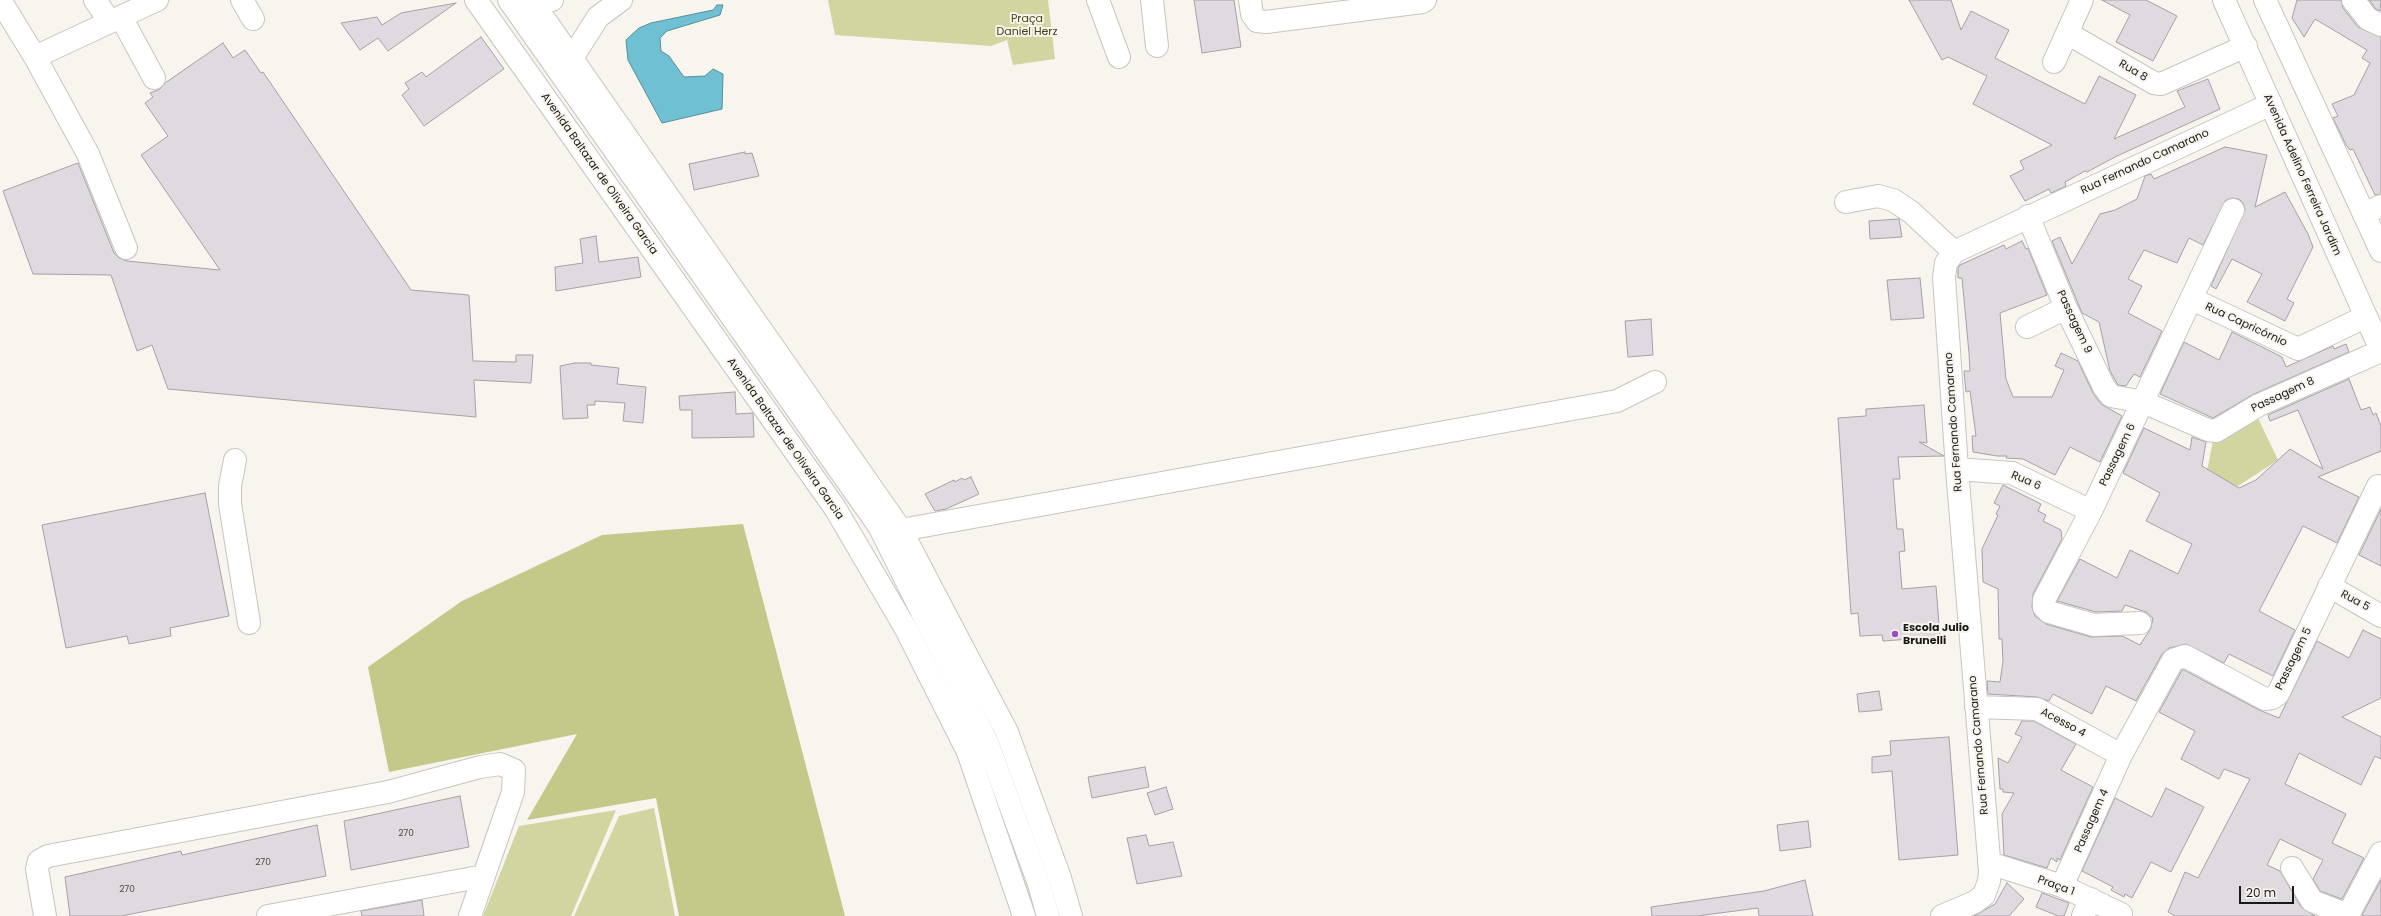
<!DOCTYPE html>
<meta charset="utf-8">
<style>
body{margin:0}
#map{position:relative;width:2381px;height:916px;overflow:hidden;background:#f8f4ee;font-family:Poppins,sans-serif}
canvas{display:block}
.scale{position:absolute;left:2239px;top:886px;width:55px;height:18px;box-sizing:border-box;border:2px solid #1b1917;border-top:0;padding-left:5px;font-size:12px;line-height:14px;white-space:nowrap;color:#1b1917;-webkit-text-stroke:3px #f8f4ee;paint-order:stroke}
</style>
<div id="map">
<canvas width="2381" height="916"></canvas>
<div class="scale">20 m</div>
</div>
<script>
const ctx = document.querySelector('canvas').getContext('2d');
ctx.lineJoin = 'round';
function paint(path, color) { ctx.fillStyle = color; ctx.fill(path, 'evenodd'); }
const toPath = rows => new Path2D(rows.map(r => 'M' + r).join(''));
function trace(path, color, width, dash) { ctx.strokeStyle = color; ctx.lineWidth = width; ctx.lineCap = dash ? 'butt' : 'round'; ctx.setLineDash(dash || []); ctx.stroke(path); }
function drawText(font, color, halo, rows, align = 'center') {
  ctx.font = font + ' Poppins,sans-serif'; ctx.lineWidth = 4; ctx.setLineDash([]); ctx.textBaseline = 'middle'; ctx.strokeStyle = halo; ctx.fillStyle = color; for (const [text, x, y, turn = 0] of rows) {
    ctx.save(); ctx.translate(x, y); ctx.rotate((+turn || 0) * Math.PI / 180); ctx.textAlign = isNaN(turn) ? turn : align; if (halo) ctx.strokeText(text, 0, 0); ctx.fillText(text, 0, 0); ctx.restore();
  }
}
paint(toPath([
 [828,0,1048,0,1055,59,1013,65,1007,40,991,46,835,35],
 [2257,416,2278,460,2232,490,2207,471,2213,441],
 [654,808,675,916,574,916,619,816],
 [616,810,571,916,483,916,519,826]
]), '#d1d6a0');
paint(toPath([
 [743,524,845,916,679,916,656,798,527,820,577,734,389,772,368,667,462,601,602,535]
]), '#c4c98a');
const water = toPath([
 [717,5,723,5,720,15,667,31,660,38,661,51,669,56,684,77,705,76,713,69,723,74,722,109,662,123,628,60,626,40,639,28,651,23,713,10,717,5]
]);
paint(water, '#6fc0d3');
trace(water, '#568e9b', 1);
const building = toPath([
 [1194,0,1234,0,1241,47,1202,53,1194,0],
 [1909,0,1951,0,1961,30,1971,11,2009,30,1995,58,2085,104,2099,76,2136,95,2114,139,2185,107,2177,91,2208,79,2220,109,2117,156,2087,172,2085,171,2065,182,2066,186,2051,193,2049,189,2025,201,2010,176,2024,169,2020,161,2052,145,1973,104,1987,76,1948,57,1942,60,1909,0],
 [2102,0,2146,0,2177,16,2153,61,2116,42,2130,15,2102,0],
 [2297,0,2341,0,2343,8,2358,27,2381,37,2381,194,2375,195,2353,149,2350,150,2346,145,2333,118,2338,116,2332,104,2354,95,2370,63,2362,58,2367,50,2315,19,2304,37,2292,18,2297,0],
 [2369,0,2381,0,2380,11,2376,9,2369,0],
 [456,3,388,51,378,38,360,50,341,23,377,17,382,25,401,13,456,3],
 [481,37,504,69,424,126,402,95,409,89,405,83,422,72,426,77,481,37],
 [223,43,233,58,245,50,261,73,263,72,411,290,469,295,473,361,516,362,516,355,533,355,531,383,474,380,476,417,168,389,152,345,137,351,111,275,33,274,3,191,78,163,114,253,119,258,127,261,220,270,141,155,168,136,145,103,153,97,150,93,160,89,165,83,223,43],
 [2225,147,2267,155,2255,207,2285,192,2308,234,2313,247,2287,299,2294,303,2285,321,2247,302,2262,274,2232,259,2216,289,2211,286,2245,209,2243,203,2239,199,2232,198,2226,200,2203,245,2189,238,2177,263,2144,250,2128,279,2142,286,2128,313,2162,331,2140,377,2134,374,2126,386,2118,385,2110,371,2099,322,2082,313,2052,241,2060,237,2072,264,2100,214,2115,210,2137,199,2145,176,2151,174,2154,179,2225,147],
 [745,152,745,154,752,153,759,176,694,190,689,164,745,152],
 [1899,219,1902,237,1870,239,1869,221,1899,219],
 [596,236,599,262,638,257,641,277,556,291,555,267,583,263,580,239,596,236],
 [2022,241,2026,249,2028,248,2047,295,2000,313,2006,379,2013,397,2052,397,2064,370,2055,366,2061,353,2078,361,2093,393,2101,404,2122,416,2100,462,2070,447,2055,475,2023,459,2006,458,2007,456,1997,456,1973,452,1972,436,1976,436,1970,391,1966,392,1964,371,1970,371,1969,353,1962,278,1958,278,1958,268,1960,265,1995,249,2004,245,2006,249,2022,241],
 [1920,278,1924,318,1891,320,1887,280,1920,278],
 [1651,319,1653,355,1628,357,1625,321,1651,319],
 [2232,332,2282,357,2286,367,2333,346,2334,349,2346,344,2349,352,2254,394,2213,418,2160,394,2184,342,2219,360,2232,332],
 [575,363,591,363,591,365,619,368,617,384,646,387,643,423,623,421,625,403,595,401,595,405,587,405,588,418,563,419,560,366,575,363],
 [2349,379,2361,410,2370,407,2373,415,2376,413,2381,426,2381,451,2318,477,2359,497,2337,543,2303,526,2259,611,2295,630,2273,676,2229,654,2224,663,2186,644,2169,648,2162,654,2136,701,2106,686,2092,714,2053,694,2049,701,2037,697,1988,694,1987,681,2000,682,2003,661,2002,639,1999,639,1998,589,1983,582,1982,549,1998,515,1996,514,2000,506,1994,503,2003,485,2041,504,2038,511,2046,515,2043,521,2061,530,2062,539,2033,594,2032,607,2035,616,2046,624,2091,637,2122,636,2140,645,2151,628,2153,618,2146,612,2125,605,2122,611,2096,612,2057,601,2080,559,2117,578,2130,550,2178,574,2192,544,2146,521,2160,493,2123,473,2144,428,2190,450,2192,437,2206,442,2202,466,2239,488,2256,480,2290,449,2323,469,2298,410,2270,421,2268,415,2349,379],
 [735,392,736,414,753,413,754,437,692,438,692,410,680,410,679,396,735,392],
 [1924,405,1927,443,1919,442,1944,456,1898,457,1900,479,1893,479,1897,529,1903,529,1905,551,1899,552,1902,589,1936,586,1940,637,1883,641,1882,635,1860,636,1858,613,1851,614,1838,418,1866,416,1866,409,1924,405],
 [971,477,979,494,946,509,935,511,925,494,954,480,955,482,962,478,964,480,971,477],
 [205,493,229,616,170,628,171,636,129,644,127,636,66,648,42,525,205,493],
 [2381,509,2381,566,2359,555,2381,509],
 [2363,630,2381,639,2381,698,2342,717,2381,737,2381,759,2375,756,2361,785,2299,753,2285,784,2346,814,2332,843,2364,858,2342,899,2320,891,2313,879,2323,860,2280,839,2267,865,2280,871,2301,907,2315,916,2175,916,2168,912,2185,872,2198,878,2250,779,2224,769,2219,779,2181,759,2195,731,2159,712,2182,670,2184,670,2259,710,2279,718,2317,641,2349,658,2363,630],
 [1879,691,1882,710,1859,712,1857,694,1879,691],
 [2022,721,2034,721,2076,744,2061,770,2093,787,2060,860,2057,858,2057,862,2051,858,2047,868,2004,855,2002,814,2014,793,2003,792,2003,789,2000,789,1998,758,2008,763,2022,737,2015,734,2022,721],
 [1949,737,1958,855,1899,860,1892,771,1872,773,1872,757,1891,755,1890,741,1949,737],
 [1145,767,1149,787,1092,798,1088,777,1145,767],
 [1166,787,1173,809,1155,815,1147,793,1166,787],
 [2166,788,2204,807,2171,872,2151,862,2132,898,2125,894,2124,897,2111,890,2113,887,2082,871,2115,798,2152,817,2166,788],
 [460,796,469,847,351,870,344,821,460,796],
 [1808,821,1811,847,1780,851,1777,825,1808,821],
 [317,825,326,876,121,916,70,916,65,877,181,851,182,855,317,825],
 [1146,835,1149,846,1173,842,1182,876,1137,884,1127,838,1146,835],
 [1805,880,1813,916,1759,916,1758,908,1697,916,1652,916,1651,907,1764,891,1805,880],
 [2381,880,2381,916,2365,916,2362,915,2381,880],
 [2007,883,2024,899,2009,916,1974,916,1995,904,2007,883],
 [2042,893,2069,903,2064,916,2058,916,2036,907,2042,893],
 [422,900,424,916,362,916,361,911,422,900]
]);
paint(building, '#dfdadf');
trace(building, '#a5a0a6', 1);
const minor = toPath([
 [0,0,35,57,88,154,126,248],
 [95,0,110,22],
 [242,0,253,19],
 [509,0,879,526,987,742,1039,884,1048,916],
 [1098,0,1119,57],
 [1152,0,1157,46],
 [1250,0,1252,14,1257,21,1266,22,1422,2,1425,0],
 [2353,0,2368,19,2381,25],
 [533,3,552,0],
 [121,17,154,78],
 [2067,33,2154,83,2161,84,2246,46],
 [35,57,157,0],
 [572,58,598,17,621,0],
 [2054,62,2082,0],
 [1846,202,1878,196,1893,200,1911,212,1954,252],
 [2364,214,2381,206],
 [2028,216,2066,308,2104,387,2111,396,2143,402,2208,430,2216,431,2259,405,2381,351],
 [2192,299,2298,349,2365,317],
 [2027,327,2066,308],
 [235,460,230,486,230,504,249,623],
 [1957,469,2012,473,2091,511],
 [901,530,1617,401,1655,382],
 [2329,586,2381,616],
 [2140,623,2094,625,2049,612,2044,607,2044,600,2091,511,2233,210],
 [1976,707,2037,709,2121,755],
 [1989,863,2062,886,2121,914],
 [2292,868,2312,901,2348,915,2381,853],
 [2062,886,2121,755,2173,660,2185,656,2265,699,2272,698,2278,694,2378,486],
 [45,916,37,869,39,861,48,856,388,792,480,767,500,764,514,770,513,792,470,916],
 [268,916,484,876],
 [1942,916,1975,902,1984,895,1989,881,1990,871,1957,469,1944,277,1946,263,1954,252,2271,104],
 [2083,916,2091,899]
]);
const major = toPath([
 [476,0,835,508,906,629,968,752,1024,916],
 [531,0,901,530,1007,732,1060,878,1071,916],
 [2224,0,2381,350],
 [2265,0,2381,251]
]);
trace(minor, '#c8c5bf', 24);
trace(major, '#c8c5bf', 24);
trace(minor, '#fff', 22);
trace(major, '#fff', 22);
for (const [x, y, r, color] of [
 [1895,634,4,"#994ec0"]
]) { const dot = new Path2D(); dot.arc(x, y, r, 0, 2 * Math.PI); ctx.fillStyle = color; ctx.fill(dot); trace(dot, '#f8f4ee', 1.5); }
drawText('9px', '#4c4949', null, [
 ["270",406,834],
 ["270",263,863],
 ["270",127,890]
]);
drawText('11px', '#424414', '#f8f4ee', [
 ["Praça",1027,19],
 ["Daniel Herz",1027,32]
]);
drawText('11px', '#1b1917', '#f8f4ee', [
 ["Rua 8",2133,71,30],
 ["Rua Fernando Camarano",2145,162,-25],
 ["Avenida Baltazar de Oliveira Garcia",599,174,55],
 ["Avenida Adelino Ferreira Jardim",2302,175,66],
 ["Passagem 9",2074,322,65],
 ["Rua Capricórnio",2246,325,25],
 ["Passagem 8",2283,395,-25],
 ["Rua Fernando Camarano",1954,422,-94],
 ["Avenida Baltazar de Oliveira Garcia",785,439,55],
 ["Passagem 6",2118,455,-64],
 ["Rua 6",2026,481,23],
 ["Rua 5",2355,601,29],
 ["Passagem 5",2294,659,-64],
 ["Acesso 4",2063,723,28],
 ["Rua Fernando Camarano",1979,745,-95],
 ["Passagem 4",2092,821,-66],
 ["Praça 1",2056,886,20]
]);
drawText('bold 11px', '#1b1917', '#f8f4ee', [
 ["Escola Julio",1903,628],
 ["Brunelli",1903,641]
], 'left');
</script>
